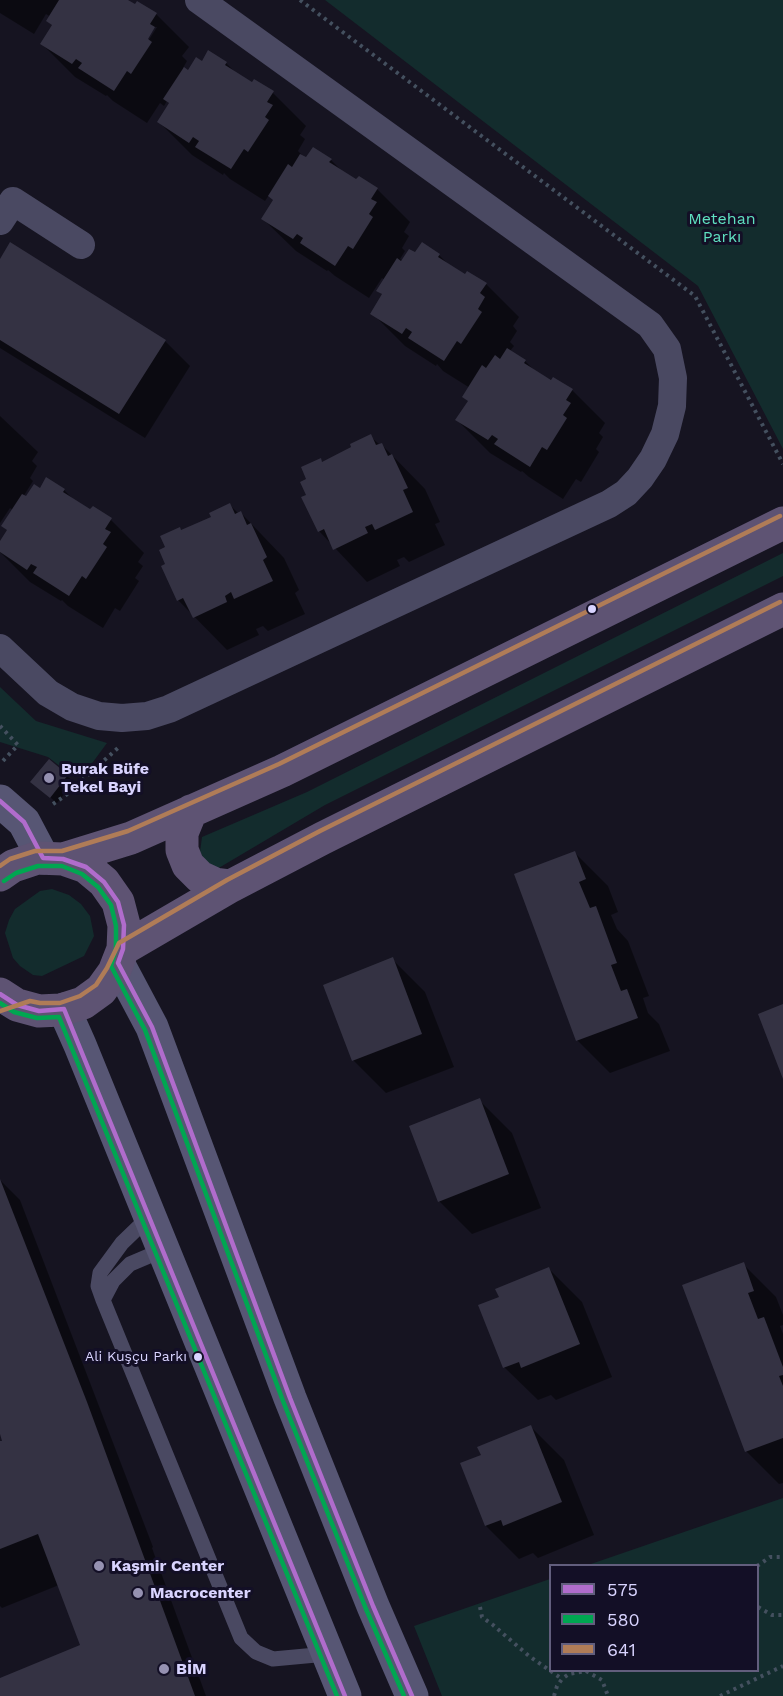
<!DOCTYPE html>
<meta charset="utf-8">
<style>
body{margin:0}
#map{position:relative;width:783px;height:1696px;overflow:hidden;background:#161421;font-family:"Work Sans",sans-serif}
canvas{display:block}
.legend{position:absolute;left:549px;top:1564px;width:210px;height:108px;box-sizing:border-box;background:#130f26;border:2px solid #625e7d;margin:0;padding:8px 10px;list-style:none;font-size:18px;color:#d9d4ff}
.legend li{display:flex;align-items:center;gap:12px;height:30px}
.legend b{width:30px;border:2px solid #625e7d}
</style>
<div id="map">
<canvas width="783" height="1696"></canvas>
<ul class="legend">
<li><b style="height:8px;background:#b06ccc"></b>575</li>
<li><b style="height:8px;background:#00a651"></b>580</li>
<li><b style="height:8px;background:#b07c57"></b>641</li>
</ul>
</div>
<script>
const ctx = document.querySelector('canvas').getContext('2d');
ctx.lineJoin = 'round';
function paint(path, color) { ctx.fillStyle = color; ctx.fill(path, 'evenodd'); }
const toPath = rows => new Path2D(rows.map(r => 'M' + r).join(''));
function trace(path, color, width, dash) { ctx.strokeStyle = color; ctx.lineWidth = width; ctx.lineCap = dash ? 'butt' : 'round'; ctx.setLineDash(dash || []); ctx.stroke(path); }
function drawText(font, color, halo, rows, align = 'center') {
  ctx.font = font + ' "Work Sans",sans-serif'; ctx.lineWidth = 6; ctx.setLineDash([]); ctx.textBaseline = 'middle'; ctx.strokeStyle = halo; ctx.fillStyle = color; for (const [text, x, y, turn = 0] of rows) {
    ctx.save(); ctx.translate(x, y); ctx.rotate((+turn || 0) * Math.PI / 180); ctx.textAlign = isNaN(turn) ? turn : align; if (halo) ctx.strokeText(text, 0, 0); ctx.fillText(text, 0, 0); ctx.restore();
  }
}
paint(toPath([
 [325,0,783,0,783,449,698,286],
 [783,553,783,576,325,805,217,869,205,861,200,852,202,837,307,792],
 [0,687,36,721,107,743,93,762,74,777,48,757,0,742],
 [52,889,69,895,81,904,90,916,94,936,84,956,42,976,33,975,20,966,13,958,5,933,9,920,15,909,40,891],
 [783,1498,783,1696,442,1696,414,1626,550,1579,550,1670,758,1670,758,1566,588,1565]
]), '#132c2d');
paint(toPath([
 [0,0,126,0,156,14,189,47,182,56,187,61,183,68,188,72,202,63,226,63,238,75,273,93,306,126,300,135,305,139,298,151,301,154,300,156,306,159,331,160,343,172,357,181,377,189,410,222,404,232,409,236,402,248,405,251,400,259,403,261,415,254,439,255,451,267,466,276,486,284,519,317,513,326,517,331,510,342,514,346,510,351,525,361,537,373,572,390,605,423,599,433,603,437,596,449,599,452,581,482,576,479,563,499,529,477,522,471,521,472,490,453,457,420,469,402,470,388,443,371,437,364,436,366,405,346,372,313,383,295,378,290,385,280,382,278,369,298,335,276,328,270,327,271,296,251,263,219,275,201,269,195,265,201,230,179,224,173,223,175,192,155,159,122,170,104,167,101,164,106,160,103,147,123,113,101,107,95,106,96,75,77,42,44,53,26,51,17,46,14,34,34,0,13],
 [153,27,157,27,145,46,142,45],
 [0,261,165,341,190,366,145,438,0,348],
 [0,416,38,452,32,461,37,466,30,478,33,481,23,497,26,498,40,490,64,490,77,503,111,520,144,553,138,562,143,566,135,578,139,581,120,611,115,608,103,628,68,606,62,600,61,601,30,582,0,552,0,544,8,531,13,510,10,508,0,523],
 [370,436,380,445,382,445,425,489,440,522,435,524,445,545,409,562,404,557,397,560,400,566,367,582,319,531,308,496,308,480,320,460,323,463],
 [230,505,239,514,241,513,284,558,299,590,295,593,305,614,268,631,263,626,256,629,259,635,227,650,178,600,167,565,182,531,213,517],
 [49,761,74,782,57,803,39,788],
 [575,853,608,886,618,912,611,915,617,929,628,941,649,996,643,998,648,1013,659,1024,670,1051,610,1073,577,1040],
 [392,959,425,992,454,1067,386,1093,353,1060],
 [479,1100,512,1133,541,1208,472,1234,439,1201],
 [0,1180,20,1200,153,1547,152,1548,206,1696,0,1696,0,1679,82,1645,59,1585,2,1608,0,1606,0,1443,4,1442,0,1430],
 [743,1264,776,1297,783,1315,783,1325,780,1326,783,1334,783,1483,779,1484,746,1451],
 [549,1269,582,1302,612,1377,556,1400,551,1395,538,1400,504,1367,480,1306,501,1298],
 [531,1427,564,1460,594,1535,538,1558,533,1553,519,1559,486,1526,462,1464,483,1456]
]), '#0007');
paint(toPath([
 [59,0,128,0,135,4,137,1,157,13,150,24,155,27,148,39,152,42,131,74,127,71,114,91,78,68,82,63,76,59,72,64,40,44,52,25,46,21],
 [208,50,227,62,225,65,252,82,254,79,274,91,267,102,273,105,265,117,269,120,248,152,244,149,231,169,195,147,199,141,193,137,189,143,157,122,169,103,163,99,184,67,188,70,196,57,202,61],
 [313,147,332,159,329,162,356,179,359,176,378,188,371,199,377,202,369,214,373,217,353,249,348,246,335,266,300,243,303,238,297,234,293,239,261,219,273,200,268,196,288,164,292,167,300,154,306,157],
 [10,242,166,340,119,414,0,340,0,259],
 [422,242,440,254,438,257,465,274,467,271,487,283,480,293,485,297,478,309,482,312,461,344,457,341,444,361,408,338,412,332,406,328,402,334,370,314,382,294,376,291,397,258,401,261,409,249,415,252],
 [507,348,526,360,524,363,551,380,553,377,573,389,566,400,571,403,563,415,567,418,547,450,542,447,530,467,494,444,498,439,492,435,488,440,455,420,468,401,462,397,482,365,486,368,495,355,500,359],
 [371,434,376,445,382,443,388,456,392,454,408,488,403,490,413,512,375,530,372,524,365,527,368,533,333,550,324,529,318,532,301,497,306,495,300,482,306,479,301,467,321,458,322,462,351,447,350,444],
 [46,477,65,489,63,492,90,509,93,506,112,518,105,529,111,532,103,544,107,547,86,579,82,576,69,596,33,573,37,567,31,564,27,570,0,552,0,541,7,530,1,526,22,494,26,496,34,484,40,488],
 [230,503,235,514,241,511,247,525,251,523,267,557,263,560,273,581,234,599,231,592,225,596,227,602,193,618,183,598,177,601,161,566,165,564,159,550,165,547,160,536,180,527,181,530,211,517,209,513],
 [49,759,68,775,50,798,30,782],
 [575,851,586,879,579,882,590,908,596,906,617,963,611,965,621,991,627,989,638,1018,576,1041,514,874],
 [393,957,422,1034,352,1061,323,985],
 [783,1004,783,1079,758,1014],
 [480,1098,509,1174,438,1202,409,1126],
 [0,1179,87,1402,195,1696,0,1696,0,1678,80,1645,38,1534,0,1549,0,1441,2,1441,0,1434],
 [744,1262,754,1291,748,1293,758,1319,764,1317,783,1367,783,1375,779,1376,783,1386,783,1438,745,1452,682,1285],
 [549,1267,580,1344,521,1368,519,1362,503,1368,478,1305,499,1297,495,1289],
 [531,1425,562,1502,503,1526,501,1520,485,1526,460,1463,481,1455,477,1447]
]), '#343243');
trace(toPath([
 [300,0,695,296,783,464],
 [0,726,18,745,0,764],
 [53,804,66,795,119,747],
 [757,1566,770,1557,783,1557],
 [480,1607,482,1617,493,1625,529,1656,562,1679],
 [758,1607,772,1615,783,1615],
 [554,1696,557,1686,562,1679,569,1674,586,1671,602,1680,608,1696],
 [720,1696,783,1666]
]), '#44505f', 4, [3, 4.5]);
trace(toPath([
 [150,1216,122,1243,100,1273,98,1286,103,1300,241,1638,256,1652,273,1659,327,1654],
 [103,1300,113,1281,130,1264,163,1250]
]), '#4a4962', 15);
trace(toPath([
 [0,221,13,201,81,245],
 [0,648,48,693,72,707,99,716,122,718,147,716,169,709,609,504,626,493,640,478,653,459,665,434,672,406,673,378,667,349,650,325,199,0]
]), '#4a4962', 28);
trace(toPath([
 [0,801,24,822,43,858],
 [118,963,152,1027,290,1398,373,1606,412,1696],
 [64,1009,80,1045,345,1696]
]), '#575674', 33);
trace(toPath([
 [191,811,182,833,182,850,188,865,200,877,215,884,231,886],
 [63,859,131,838,282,771,783,523],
 [0,875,13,866,37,858,63,859,86,867,104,882,118,902,124,925,123,949,114,972,101,990,83,1003,61,1010,39,1011,17,1005,0,994],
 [123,949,231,886,323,838,783,609]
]), '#5e5373', 33);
trace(toPath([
 [0,801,24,822,43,858,63,859,86,867,104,882,118,902,124,925,123,949,118,963,152,1027,290,1398,373,1606,412,1696],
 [0,994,17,1005,39,1011,64,1009,345,1696]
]), '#b06ccc', 4.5);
trace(toPath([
 [4,881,16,873,38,866,62,866,82,874,98,887,111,905,116,926,116,948,111,966,145,1030,283,1401,366,1609,404,1696],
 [0,1003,14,1012,37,1018,59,1017,337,1696]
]), '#00a651', 4.5);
trace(toPath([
 [0,866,10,859,35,851,62,851,128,831,279,764,780,516],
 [0,1011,30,1001,40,1003,60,1003,80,996,96,985,107,968,119,943,227,880,320,831,780,602]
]), '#b07c57', 4.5);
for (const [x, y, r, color] of [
 [592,609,5,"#d9d4ff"],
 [49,778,6,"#9591b1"],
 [198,1357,5,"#d9d4ff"],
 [99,1566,6,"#9591b1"],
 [138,1593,6,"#9591b1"],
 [164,1669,6,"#9591b1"]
]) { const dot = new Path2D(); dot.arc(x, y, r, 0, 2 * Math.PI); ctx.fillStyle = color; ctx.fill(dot); trace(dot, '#130f26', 2); }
drawText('14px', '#d9d4ff', '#130f26', [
 ["Ali Kuşçu Parkı",187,1357]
], 'right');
drawText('16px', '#5fe0c0', '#130f26', [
 ["Metehan",722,219],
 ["Parkı",722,237]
]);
drawText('bold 16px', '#d9d4ff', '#130f26', [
 ["Burak Büfe",61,769],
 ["Tekel Bayi",61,787],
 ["Kaşmir Center",111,1566],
 ["Macrocenter",150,1593],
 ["BİM",176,1669]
], 'left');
</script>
